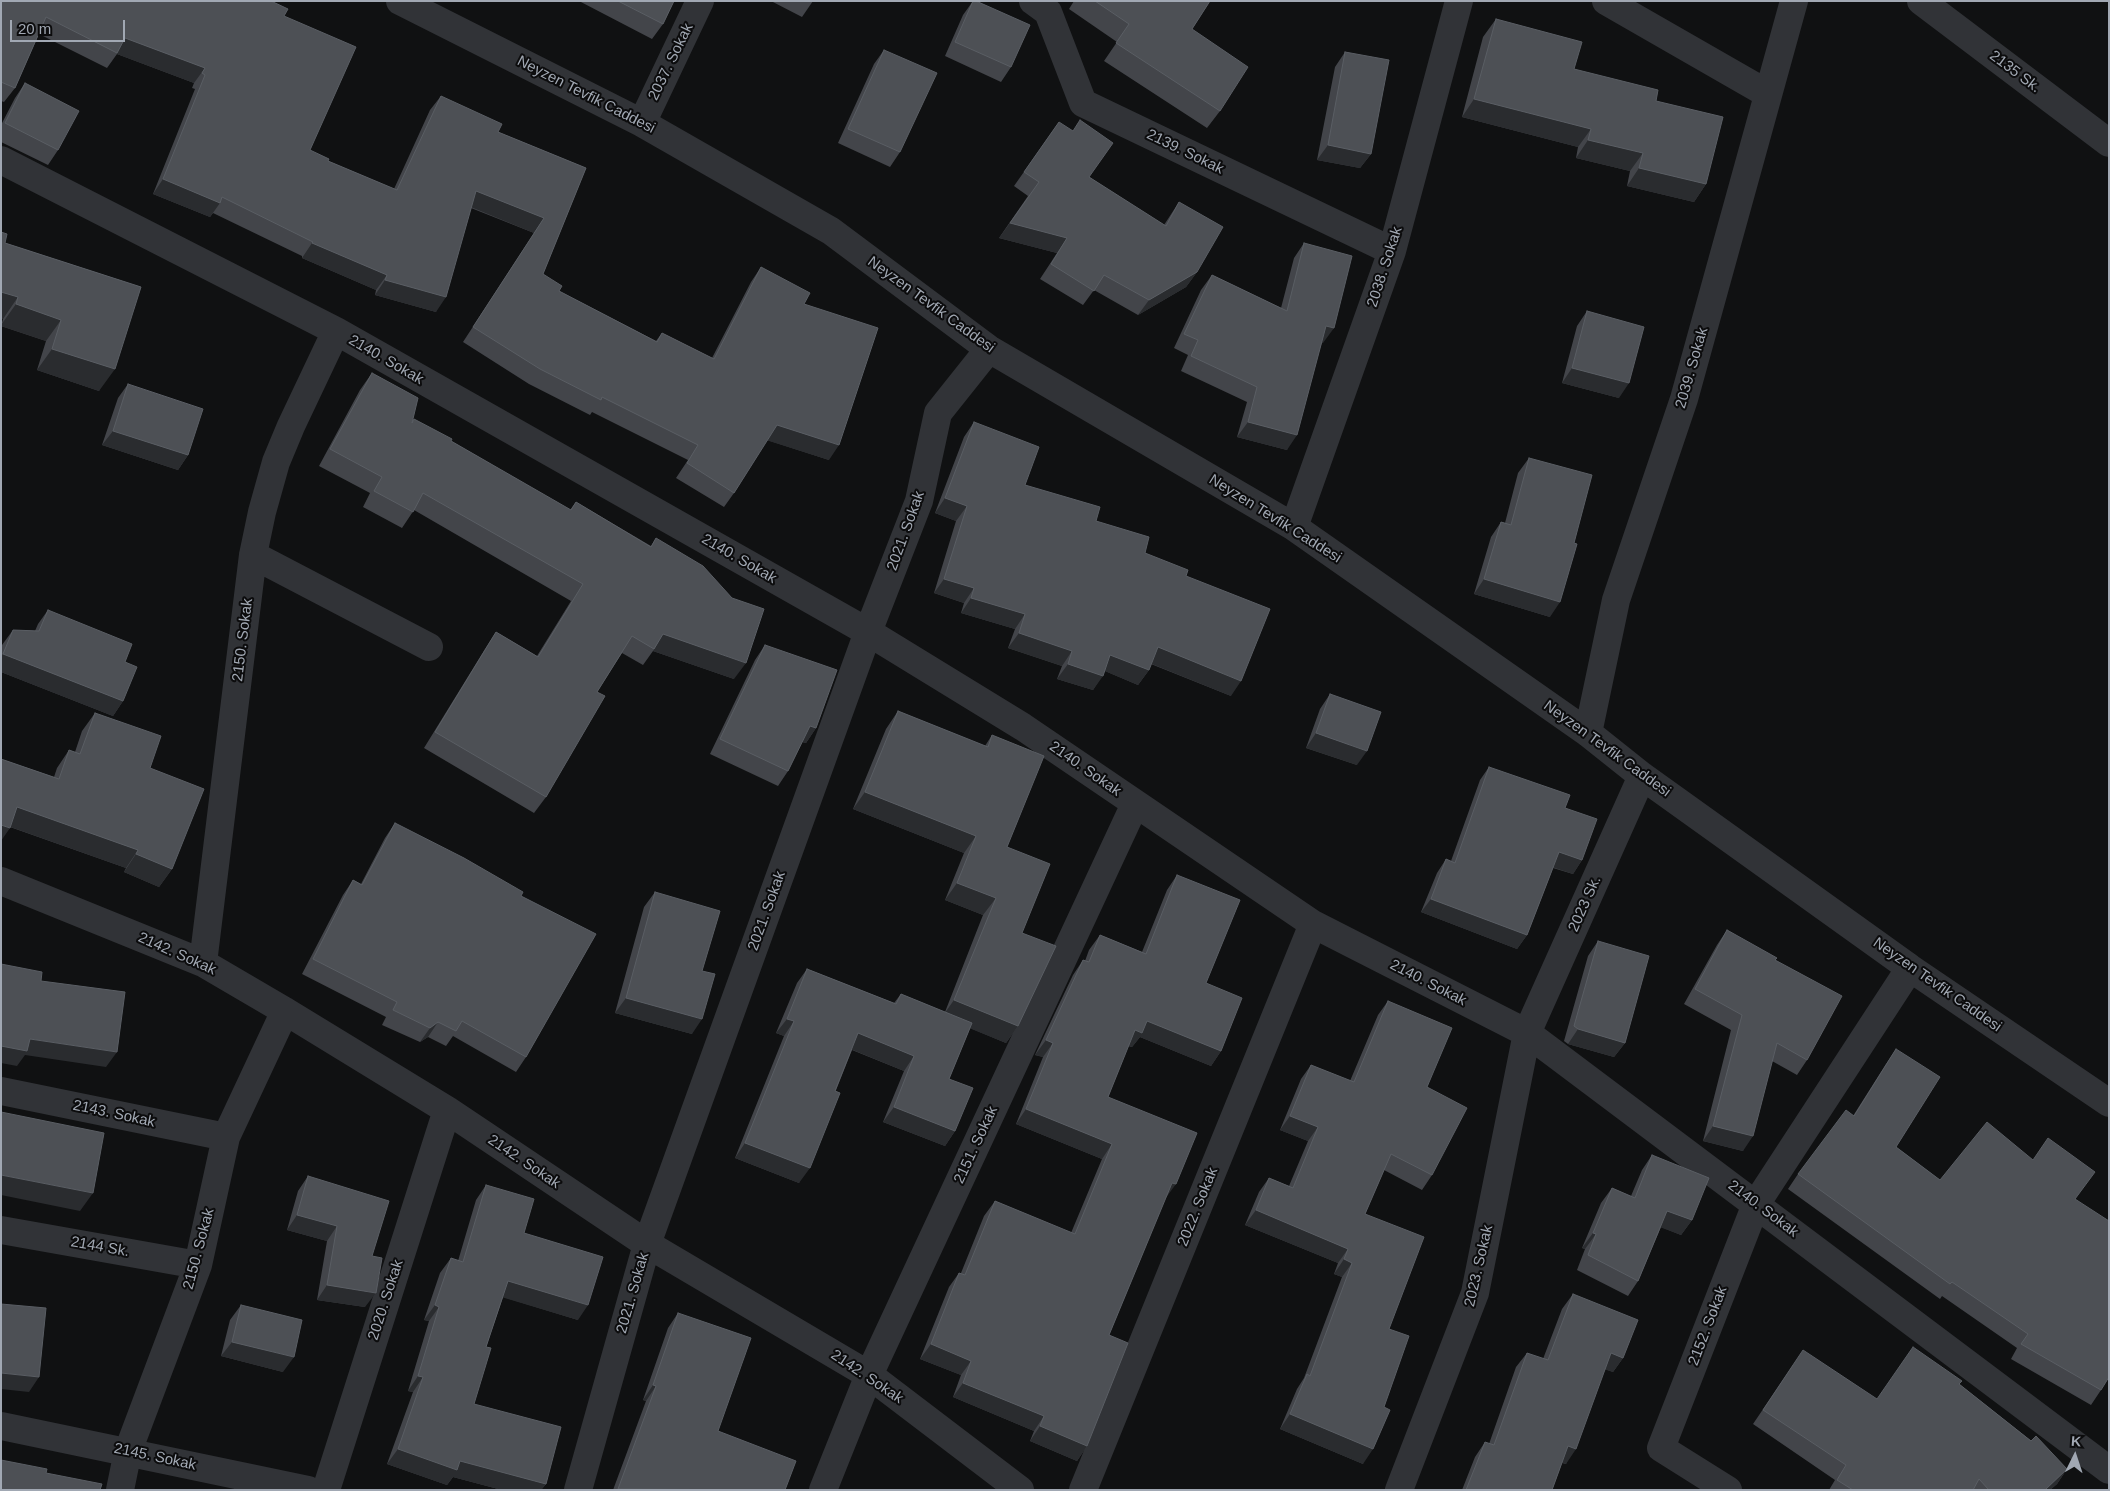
<!DOCTYPE html>
<style>
body{margin:0}
#map{position:relative;width:2110px;height:1491px;overflow:hidden;background:#101112;font-family:Arial,sans-serif}
canvas{display:block}
.frame{position:absolute;inset:0;border:2px solid #a1a8b3;pointer-events:none}
.north{position:absolute;left:2050px;top:1431px;width:50px;height:50px;-webkit-text-stroke:4px #0c0c0d;paint-order:stroke;rotate:4deg;font-size:14px;font-weight:700;line-height:20px;text-align:center;color:#a1a8b3}
.north::after{content:'';display:block;margin:auto;width:18px;height:22px;background:#a1a8b3;clip-path:polygon(50% 0,100% 100%,50% 72%,0 100%)}
.scale{position:absolute;left:10px;top:20px;width:115px;height:22px;box-sizing:border-box;border:2px solid #a1a8b3;border-top:0;padding-left:6px;font-size:15px;line-height:18px;white-space:nowrap;color:#a1a8b3;-webkit-text-stroke:4px #0c0c0d;paint-order:stroke}
</style>
<div id="map">
<canvas width="2110" height="1491"></canvas>
<div class="frame"></div>
<div class="north">K</div>
<div class="scale">20 m</div>
</div>
<script>
const ctx = document.querySelector('canvas').getContext('2d');
ctx.lineJoin = 'round';
const toPath = rows => new Path2D(rows.map(r => 'M' + r).join(''));
function trace(path, color, width, dash) { ctx.strokeStyle = color; ctx.lineWidth = width; ctx.lineCap = dash ? 'butt' : 'round'; ctx.setLineDash(dash || []); ctx.stroke(path); }
function paint(path, color) { ctx.fillStyle = color; ctx.fill(path, 'evenodd'); }
function drawText(font, color, halo, rows, align = 'center') {
  ctx.font = font + ' Arial,sans-serif'; ctx.lineWidth = 4; ctx.setLineDash([]); ctx.textBaseline = 'middle'; ctx.strokeStyle = halo; ctx.fillStyle = color; for (const [text, x, y, turn = 0] of rows) {
    ctx.save(); ctx.translate(x, y); ctx.rotate((+turn || 0) * Math.PI / 180); ctx.textAlign = isNaN(turn) ? turn : align; if (halo) ctx.strokeText(text, 0, 0); ctx.fillText(text, 0, 0); ctx.restore();
  }
}
trace(toPath([
 [400,1,642,123,831,231,989,349,1294,527,1588,733,1642,776,1910,968,2109,1103],
 [1033,1,1048,12,1083,103,1392,251],
 [1606,1,1768,94],
 [1921,1,2109,143],
 [642,123,700,1],
 [1,160,336,331,868,632,1023,727,1313,924,1527,1033,2109,1470],
 [1294,527,1392,251,1459,1],
 [253,555,429,647],
 [1588,733,1616,600,1684,399,1794,1],
 [1,881,203,963,285,1011,447,1110,647,1244,869,1375,1020,1490],
 [203,963,253,555,262,512,276,462,291,426,336,331],
 [1,1091,226,1137],
 [1,1230,198,1265],
 [1,1426,308,1490],
 [120,1490,128,1451,198,1265,226,1137,285,1011],
 [326,1490,447,1110],
 [578,1490,647,1244,868,632,919,501,938,413,989,349],
 [823,1490,869,1375,1135,804],
 [1083,1490,1313,924],
 [1399,1490,1475,1293,1527,1033,1642,776],
 [1728,1490,1661,1448,1756,1204,1910,968]
]), '#313337', 28);
paint(toPath([
 [1,1,284,16,310,150,328,161,394,189,430,110,441,96,498,132,586,168,543,274,559,291,656,341,662,333,712,358,751,282,761,267,804,304,829,460,767,440,734,493,724,507,676,478,688,460,592,412,590,415,529,384,463,342,534,233,471,208,436,312,375,295,376,290,302,258,302,256,213,213,210,217,153,194,195,89,192,88,194,83,117,54,107,68,39,34,15,88,4,102,1,101],
 [579,1,674,1,663,24,652,39],
 [771,1,813,1,802,17],
 [973,1,1011,67,1001,82,945,56,963,15],
 [1074,1,1210,1,1192,29,1220,111,1207,128,1104,61,1117,42,1069,9],
 [1496,19,1574,69,1656,101,1706,184,1694,202,1627,186,1630,171,1576,158,1578,147,1462,117,1483,37],
 [884,50,900,152,890,167,838,143,874,64],
 [1345,52,1371,154,1360,168,1317,160,1335,67],
 [25,83,58,150,48,165,1,142,1,125,15,98],
 [1059,122,1089,177,1164,225,1179,202,1197,272,1186,287,1138,315,1094,290,1083,305,1040,279,1057,253,999,238,1028,196,1014,186],
 [5,243,141,287,99,391,37,370,46,341,1,326,3,319],
 [1304,243,1323,343,1322,342,1287,450,1237,437,1247,402,1181,371,1188,355,1174,348,1201,290,1212,275,1281,308,1294,258],
 [1587,311,1619,398,1562,383,1577,326],
 [372,373,412,422,451,441,570,510,576,502,651,546,656,538,734,679,653,651,643,665,622,653,597,692,546,797,534,813,424,748,485,649,496,632,537,656,571,601,414,510,402,528,363,507,370,493,319,466,360,390],
 [128,384,188,455,178,470,102,445,118,398],
 [974,422,1025,485,1096,521,1145,553,1186,576,1231,696,1151,664,1149,670,1138,685,1105,671,1093,690,1057,679,1062,666,1008,648,1015,629,961,613,964,603,934,593,956,521,935,513,964,437],
 [1529,458,1550,617,1474,594,1491,537,1501,522,1505,523,1518,473],
 [48,610,125,662,123,701,113,716,1,672,1,648,2,645,13,630,35,631,38,624],
 [765,645,816,728,806,743,802,742,788,771,778,786,710,754,755,660],
 [1330,694,1357,765,1306,748,1320,709],
 [898,711,985,746,992,735,1007,847,1022,933,1018,1026,1006,1043,970,1028,949,1079,955,1131,945,1146,883,1122,904,1071,852,1050,799,1183,735,1158,784,1036,776,1033,797,983,807,969,894,1003,901,994,945,1012,983,915,945,900,964,853,853,809,886,729],
 [95,713,150,768,172,869,159,887,124,872,126,868,10,827,1,759,54,777,57,768,69,750,75,752,82,731],
 [1489,767,1582,860,1573,874,1553,868,1527,935,1517,949,1421,912,1437,873,1446,859,1451,861,1480,780],
 [395,823,521,896,526,1057,516,1072,453,1036,446,1046,428,1037,420,1042,382,1025,386,1017,302,974,343,895,353,880,361,884,385,838],
 [1177,875,1206,983,1221,1051,1211,1066,1140,1037,1132,1047,1128,1046,1108,1097,1165,1199,1109,1335,1087,1446,1077,1461,1030,1441,1034,1431,953,1397,961,1375,920,1359,949,1287,959,1273,961,1273,984,1216,995,1201,1071,1233,1102,1159,1016,1124,1043,1057,1035,1055,1073,975,1083,960,1085,961,1089,950,1100,935,1142,952,1167,890],
 [655,892,702,971,692,1034,615,1013,644,907],
 [1727,930,1775,960,1807,1060,1797,1075,1772,1061,1743,1151,1703,1141,1731,1030,1684,1004,1717,945],
 [1598,941,1625,1043,1614,1057,1568,1044,1564,1041,1588,956],
 [1388,1001,1427,1087,1432,1175,1422,1190,1384,1170,1365,1214,1389,1329,1363,1464,1280,1429,1297,1389,1304,1378,1342,1277,1334,1274,1338,1263,1245,1225,1259,1192,1269,1178,1289,1186,1308,1141,1280,1130,1301,1079,1311,1065,1350,1081,1378,1015],
 [1896,1049,1896,1147,1940,1180,2075,1199,2101,1390,2091,1405,2011,1359,2017,1348,1942,1296,1940,1299,1788,1189,1798,1174,1853,1116,1886,1064],
 [1652,1155,1692,1220,1681,1235,1661,1227,1638,1281,1628,1296,1577,1270,1585,1249,1582,1248,1601,1203,1612,1188,1631,1196,1642,1170],
 [308,1176,372,1256,365,1307,317,1300,327,1241,287,1230,298,1191],
 [486,1185,524,1233,578,1320,503,1297,486,1347,474,1404,546,1484,541,1490,502,1490,453,1477,447,1485,387,1464,413,1392,408,1391,429,1321,424,1320,440,1273,451,1258,458,1261,476,1200],
 [1573,1294,1623,1358,1613,1372,1605,1369,1566,1464,1562,1463,1552,1490,1462,1490,1475,1457,1485,1442,1489,1444,1516,1367,1527,1353,1543,1359,1562,1309],
 [241,1305,283,1372,221,1356,230,1320],
 [678,1313,718,1431,785,1490,613,1490,646,1401,643,1400,668,1328],
 [1793,1365,1877,1399,1959,1384,2067,1469,2057,1484,2050,1490,1829,1490,1835,1480,1753,1424]
]), '#43454a');
paint(toPath([
 [125,38,205,68,194,83,117,54],
 [1474,99,1591,129,1578,147,1462,117],
 [1588,140,1643,153,1630,171,1576,158],
 [1328,145,1371,154,1360,168,1317,160],
 [1639,168,1706,184,1694,202,1627,186],
 [163,179,220,203,210,217,153,194],
 [476,191,544,218,534,233,466,205],
 [1010,223,1067,238,1057,253,999,238],
 [312,243,387,275,376,290,302,258],
 [1197,272,1186,287,1138,315,1149,300],
 [385,280,446,297,436,312,375,295],
 [1,292,18,297,3,319,1,319],
 [16,304,61,320,46,341,1,326,1,325],
 [1326,326,1334,328,1323,343,1315,341],
 [52,349,115,369,99,391,37,370],
 [1572,368,1629,383,1619,398,1562,383],
 [1248,422,1297,435,1287,450,1237,437],
 [777,425,839,445,829,460,766,440],
 [113,431,188,455,178,470,102,445],
 [945,498,967,506,956,521,935,513],
 [944,579,974,588,964,603,934,593],
 [1484,579,1560,602,1550,617,1474,594],
 [971,598,1025,614,1015,629,961,613],
 [1019,633,1072,651,1062,666,1008,648],
 [663,634,746,663,734,679,653,651],
 [1158,647,1241,681,1231,696,1147,662],
 [3,654,123,701,113,716,1,672,1,657],
 [1110,655,1149,670,1138,685,1100,669],
 [1068,664,1103,676,1093,690,1057,679],
 [810,726,816,728,806,743,799,741],
 [1316,733,1367,751,1357,765,1306,748],
 [865,792,976,836,964,853,853,809],
 [17,807,138,850,126,868,5,825],
 [1,825,10,828,1,841],
 [1559,852,1582,860,1573,874,1549,866],
 [136,854,172,869,159,887,124,872],
 [957,883,996,898,983,915,945,900],
 [1431,899,1527,935,1517,949,1421,912],
 [626,998,702,1019,692,1034,615,1013],
 [954,1000,1018,1026,1006,1043,942,1017],
 [787,1019,794,1021,784,1036,776,1033],
 [1147,1021,1221,1051,1211,1066,1140,1037,1132,1047,1125,1044,1135,1030],
 [438,1022,428,1037,420,1042,430,1028],
 [1578,1029,1625,1043,1614,1057,1568,1044],
 [858,1033,914,1056,904,1071,848,1048],
 [30,1039,117,1052,106,1067,25,1055,17,1066,1,1063,1,1046],
 [1046,1040,1053,1043,1043,1057,1035,1055],
 [894,1107,955,1131,945,1146,883,1122],
 [1026,1109,1112,1144,1102,1159,1016,1124],
 [1290,1116,1318,1127,1308,1141,1280,1130],
 [1713,1126,1753,1136,1743,1151,1703,1141],
 [745,1143,810,1168,799,1183,735,1158],
 [1,1175,93,1193,80,1211,1,1195],
 [1172,1183,1176,1184,1165,1199,1161,1198],
 [1256,1210,1348,1249,1338,1263,1245,1225],
 [1667,1211,1692,1220,1681,1235,1657,1226],
 [297,1215,337,1226,327,1241,287,1230],
 [1593,1233,1596,1234,1585,1249,1582,1248],
 [1344,1259,1352,1263,1342,1277,1334,1274],
 [508,1281,588,1305,578,1320,498,1296],
 [327,1285,376,1293,365,1307,317,1300],
 [435,1305,439,1307,429,1321,424,1320],
 [232,1342,294,1357,283,1372,221,1356],
 [931,1344,971,1361,961,1375,920,1359],
 [1611,1353,1623,1358,1613,1372,1600,1368],
 [1,1373,39,1377,29,1392,1,1389],
 [418,1376,423,1377,413,1392,408,1391],
 [963,1383,1044,1416,1034,1431,953,1397],
 [653,1385,656,1386,646,1401,643,1400],
 [1290,1414,1373,1449,1363,1464,1280,1429],
 [1040,1426,1087,1446,1077,1461,1030,1441],
 [1568,1446,1576,1449,1566,1464,1557,1461],
 [398,1449,460,1461,546,1484,541,1490,502,1490,453,1477,447,1485,387,1464],
 [2067,1469,2057,1484,2050,1490,2045,1490]
]), '#2a2c2f');
const building = toPath([
 [1,1,271,1,288,9,284,16,356,47,310,150,329,159,328,161,397,190,441,96,502,124,498,132,586,168,543,274,562,286,559,291,657,342,662,333,714,359,761,267,810,293,804,304,878,328,839,445,777,425,734,493,687,463,698,445,602,397,601,400,540,369,473,327,544,218,476,191,446,297,385,280,387,275,312,243,313,242,222,197,220,203,163,179,205,75,202,73,205,68,125,38,117,53,46,17,15,88,1,82,1,1],
 [618,1,674,1,663,24,618,1],
 [973,1,976,1,1030,25,1011,67,955,42,973,1],
 [1095,1,1210,1,1192,29,1248,67,1220,111,1116,43,1129,24,1095,1],
 [1496,19,1582,42,1574,69,1658,90,1656,101,1723,117,1706,184,1639,168,1643,153,1588,140,1591,129,1474,99,1496,19],
 [884,50,937,73,900,152,848,129,884,50],
 [1345,52,1389,60,1371,154,1328,145,1345,52],
 [25,83,79,111,58,150,5,123,25,83],
 [1080,120,1113,143,1089,177,1166,226,1179,202,1223,227,1197,272,1149,300,1104,275,1094,291,1051,264,1067,238,1010,223,1039,182,1024,172,1059,122,1073,131,1080,120],
 [1,232,7,234,5,243,141,287,115,369,52,349,61,320,16,304,18,297,1,292,1,232],
 [1304,243,1352,256,1334,328,1326,326,1297,435,1248,422,1257,387,1191,356,1198,340,1184,334,1212,275,1287,311,1304,243],
 [1587,311,1644,327,1629,383,1572,368,1587,311],
 [372,373,418,398,412,423,414,419,452,439,451,441,571,510,576,502,651,547,656,538,703,566,732,598,764,609,746,663,663,634,654,649,632,636,597,692,605,696,546,797,435,732,496,632,538,657,583,584,423,493,413,512,374,491,382,477,330,449,372,373],
 [128,384,203,409,188,455,113,431,128,384],
 [974,422,1039,447,1025,485,1100,507,1096,521,1149,537,1145,553,1188,570,1186,576,1270,609,1241,681,1158,647,1149,670,1110,655,1103,676,1068,664,1072,651,1019,633,1025,614,971,598,974,588,944,579,967,506,945,498,974,422],
 [1529,458,1592,475,1574,543,1577,544,1560,602,1484,579,1501,522,1511,525,1529,458],
 [48,610,132,644,125,662,137,667,123,701,3,654,13,630,39,631,48,610],
 [765,645,837,670,816,728,810,726,788,771,720,739,765,645],
 [1330,694,1381,712,1367,751,1316,733,1330,694],
 [898,711,988,747,992,735,1044,756,1007,847,1050,864,1022,933,1056,946,1018,1026,954,1000,996,898,957,883,976,836,865,792,898,711],
 [95,713,161,736,150,768,204,789,172,869,136,854,138,850,17,807,10,828,1,825,1,759,59,779,69,750,80,754,95,713],
 [1489,767,1570,795,1565,808,1597,819,1582,860,1559,852,1527,935,1431,899,1446,859,1455,863,1489,767],
 [395,823,464,858,523,892,521,896,596,934,526,1057,462,1021,456,1031,438,1022,430,1028,393,1010,397,1002,313,959,353,880,362,885,395,823],
 [1177,875,1240,900,1206,983,1242,998,1221,1051,1147,1021,1142,1033,1135,1030,1108,1097,1197,1133,1176,1184,1172,1183,1109,1335,1128,1343,1087,1446,1040,1426,1044,1416,963,1383,971,1361,931,1344,959,1273,965,1275,995,1201,1075,1234,1112,1144,1026,1109,1053,1043,1046,1040,1083,960,1089,962,1100,935,1146,954,1177,875],
 [655,892,720,911,702,971,715,974,702,1019,626,998,655,892],
 [1727,930,1777,958,1775,960,1842,996,1807,1060,1777,1043,1753,1136,1713,1126,1742,1015,1695,989,1727,930],
 [1598,941,1649,956,1625,1043,1578,1029,1574,1026,1598,941],
 [1,964,42,972,41,981,125,992,117,1052,30,1039,27,1051,1,1046,1,964],
 [807,969,896,1004,901,994,972,1023,949,1079,973,1088,955,1131,894,1107,914,1056,858,1033,835,1091,840,1093,810,1168,745,1143,794,1021,787,1019,807,969],
 [1388,1001,1452,1028,1427,1087,1467,1108,1432,1175,1391,1154,1365,1214,1424,1237,1389,1329,1409,1336,1384,1407,1390,1410,1373,1449,1290,1414,1307,1374,1310,1376,1352,1263,1344,1259,1348,1249,1256,1210,1269,1178,1293,1188,1318,1127,1290,1116,1311,1065,1354,1082,1388,1001],
 [1896,1049,1940,1077,1896,1147,1940,1180,1987,1122,2033,1160,2048,1138,2095,1172,2075,1199,2109,1221,2109,1377,2101,1390,2021,1344,2028,1334,1952,1282,1950,1284,1798,1174,1846,1110,1854,1116,1896,1049],
 [1,1112,104,1133,93,1193,1,1175,1,1112],
 [1652,1155,1709,1178,1692,1220,1667,1211,1638,1281,1588,1255,1596,1234,1593,1233,1612,1188,1635,1198,1652,1155],
 [308,1176,389,1201,372,1256,382,1258,376,1293,327,1285,337,1226,297,1215,308,1176],
 [486,1185,534,1199,524,1233,603,1257,588,1305,508,1281,486,1347,491,1348,474,1404,561,1427,546,1484,460,1461,457,1470,398,1449,423,1377,418,1376,439,1307,435,1305,451,1258,463,1262,486,1185],
 [1573,1294,1638,1320,1623,1358,1611,1353,1576,1449,1568,1446,1552,1490,1466,1490,1485,1442,1494,1445,1527,1353,1548,1360,1573,1294],
 [1,1304,46,1308,39,1377,1,1373,1,1304],
 [241,1305,302,1320,294,1357,232,1342,241,1305],
 [678,1313,751,1338,718,1431,796,1461,785,1490,618,1489,656,1386,653,1385,678,1313],
 [1913,1347,1962,1381,1959,1384,2031,1441,2036,1436,2067,1469,2045,1490,1989,1490,1979,1479,1973,1490,1853,1490,1837,1480,1846,1465,1763,1410,1803,1350,1877,1399,1913,1347],
 [1,1460,47,1469,46,1473,102,1484,100,1490,1,1490,1,1460]
]);
paint(building, '#4d5055');
trace(building, '#5a5e64', 1);
drawText('15px', '#a1a8b3', '#0c0c0d', [
 ["2037. Sokak",671,62,-64],
 ["2135 Sk.",2015,72,37],
 ["Neyzen Tevfik Caddesi",586,95,27],
 ["2139. Sokak",1185,152,26],
 ["2038. Sokak",1385,267,-72],
 ["Neyzen Tevfik Caddesi",931,305,36],
 ["2140. Sokak",386,360,30],
 ["2039. Sokak",1692,368,-74],
 ["Neyzen Tevfik Caddesi",1275,519,32],
 ["2021. Sokak",906,531,-70],
 ["2140. Sokak",739,559,30],
 ["2150. Sokak",243,640,-83],
 ["Neyzen Tevfik Caddesi",1607,749,36],
 ["2140. Sokak",1085,769,35],
 ["2023 Sk.",1585,904,-66],
 ["2021. Sokak",767,911,-70],
 ["2142. Sokak",177,954,24],
 ["2140. Sokak",1428,983,27],
 ["Neyzen Tevfik Caddesi",1937,985,35],
 ["2143. Sokak",114,1114,12],
 ["2151. Sokak",976,1145,-65],
 ["2142. Sokak",524,1162,34],
 ["2022. Sokak",1198,1207,-68],
 ["2140. Sokak",1763,1209,37],
 ["2144 Sk.",100,1247,10],
 ["2150. Sokak",199,1249,-75],
 ["2023. Sokak",1479,1266,-77],
 ["2021. Sokak",633,1293,-74],
 ["2020. Sokak",386,1300,-72],
 ["2152. Sokak",1708,1326,-69],
 ["2142. Sokak",867,1377,34],
 ["2145. Sokak",155,1457,12]
]);
</script>
